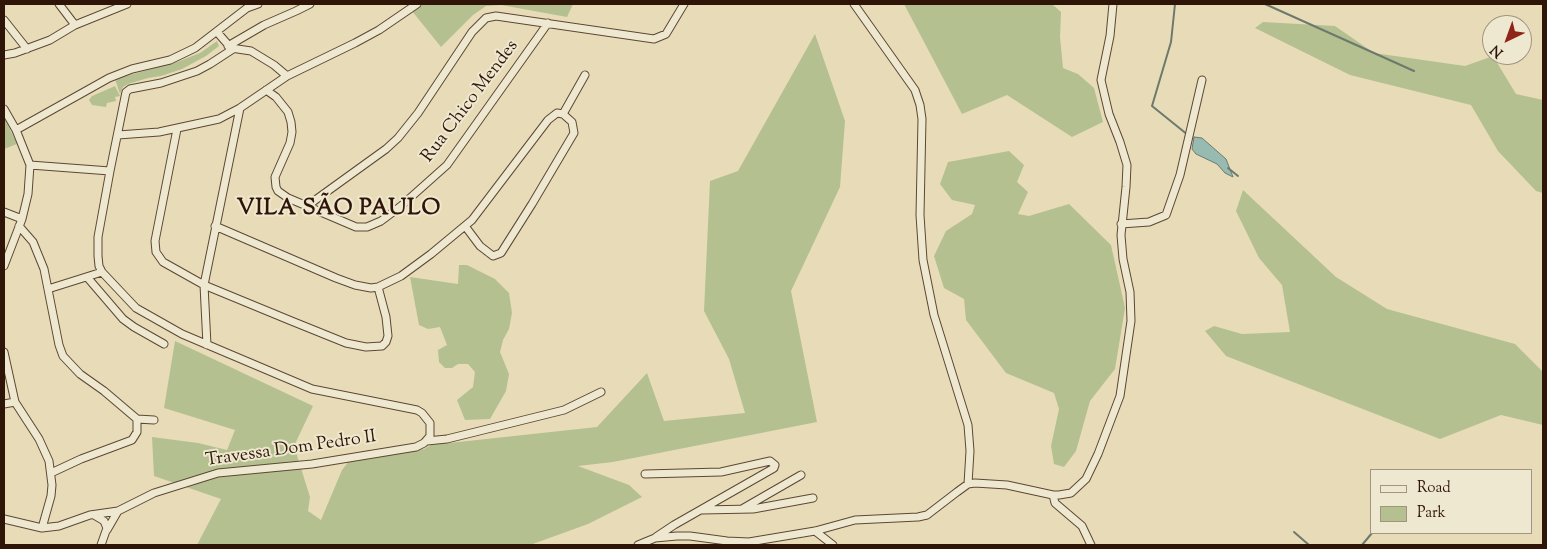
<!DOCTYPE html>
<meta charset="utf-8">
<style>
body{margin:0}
#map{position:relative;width:1547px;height:549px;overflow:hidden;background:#e7dcb7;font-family:"Sorts Mill Goudy",serif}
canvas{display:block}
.frame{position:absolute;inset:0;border:5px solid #2f1508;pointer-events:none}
.legend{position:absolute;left:1370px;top:469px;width:162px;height:65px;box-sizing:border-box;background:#efe8d0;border:1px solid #a29480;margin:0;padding:6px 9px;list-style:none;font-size:15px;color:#2f1508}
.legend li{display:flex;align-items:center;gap:10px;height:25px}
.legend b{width:25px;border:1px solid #a29480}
.north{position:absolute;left:1482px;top:15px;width:50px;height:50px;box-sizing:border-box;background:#efe8d0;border:1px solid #a29480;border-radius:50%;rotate:222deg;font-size:14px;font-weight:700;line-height:20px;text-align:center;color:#2f1508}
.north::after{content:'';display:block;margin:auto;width:18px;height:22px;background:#8f2418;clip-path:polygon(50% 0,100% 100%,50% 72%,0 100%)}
</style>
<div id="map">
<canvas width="1547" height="549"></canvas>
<div class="frame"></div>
<ul class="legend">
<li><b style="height:6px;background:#efe8d0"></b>Road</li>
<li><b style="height:14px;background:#b4c08f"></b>Park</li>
</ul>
<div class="north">N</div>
</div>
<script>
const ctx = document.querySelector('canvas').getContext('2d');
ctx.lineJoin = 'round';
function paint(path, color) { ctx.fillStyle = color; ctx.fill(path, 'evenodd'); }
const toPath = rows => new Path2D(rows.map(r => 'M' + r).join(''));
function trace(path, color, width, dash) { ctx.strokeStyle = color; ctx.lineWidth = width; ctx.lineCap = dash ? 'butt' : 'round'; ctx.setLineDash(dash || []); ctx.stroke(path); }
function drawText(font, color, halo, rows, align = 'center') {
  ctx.font = font + ' "Sorts Mill Goudy",serif'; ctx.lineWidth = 4; ctx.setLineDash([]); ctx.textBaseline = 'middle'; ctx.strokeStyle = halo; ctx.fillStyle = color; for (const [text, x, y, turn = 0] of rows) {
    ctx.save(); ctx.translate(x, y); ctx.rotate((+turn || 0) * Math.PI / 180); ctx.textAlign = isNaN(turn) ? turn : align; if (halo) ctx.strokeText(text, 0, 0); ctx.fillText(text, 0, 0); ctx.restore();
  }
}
paint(toPath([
 [423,4,573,4,567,17,501,5,486,6,473,15,441,47,412,11],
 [904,4,1052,4,1061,12,1060,37,1063,68,1078,74,1094,88,1103,122,1072,137,1007,95,962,114],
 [1263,22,1335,26,1374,53,1465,66,1493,56,1516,94,1543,100,1543,193,1536,191,1498,151,1471,105,1350,75,1255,28],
 [815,34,845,121,840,187,791,291,817,422,613,462,578,466,629,485,642,497,588,524,530,545,197,545,221,499,154,476,152,437,198,443,227,450,235,430,164,408,175,341,313,406,294,446,310,497,308,511,321,520,342,470,349,461,424,449,431,445,597,427,647,373,664,421,745,413,729,359,704,311,710,181,738,171],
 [217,41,219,46,206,56,182,69,161,76,148,78,128,84,123,87,120,94,115,79,177,62,200,53],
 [115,86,120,96,115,97,116,101,107,103,106,107,92,105,89,100,92,96],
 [4,117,17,144,4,149],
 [1009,151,1024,165,1017,182,1028,192,1018,214,1029,216,1069,204,1111,245,1125,308,1115,369,1090,401,1076,451,1064,467,1054,464,1051,446,1059,409,1054,393,1006,373,966,320,964,299,944,288,934,256,946,231,972,214,975,205,952,200,940,184,948,162],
 [1243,190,1336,277,1387,309,1515,344,1543,372,1543,425,1501,415,1440,439,1226,356,1205,331,1214,326,1242,334,1290,332,1282,285,1259,258,1236,211],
 [459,265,467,265,495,279,509,293,512,313,509,329,503,340,500,352,509,374,506,391,490,419,465,420,457,400,473,387,475,372,468,364,458,364,452,368,445,368,439,362,438,350,447,345,440,327,428,329,419,325,410,277,458,284]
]), '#b4c08f');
const water = toPath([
 [1194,137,1202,138,1226,159,1233,177,1225,173,1217,164,1196,154,1192,149,1194,137]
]);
paint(water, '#97bbb0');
trace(water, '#6d796d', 1);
trace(toPath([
 [1175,4,1171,42,1152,106,1188,135],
 [1265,4,1414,71],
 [1228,168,1238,176],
 [1294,532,1309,545],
 [1362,545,1372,533]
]), '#6d796d', 2);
const minor = toPath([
 [59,4,75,25],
 [854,4,915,90,920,105,922,119,920,215,923,260,934,315,968,425,970,451,968,484],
 [4,20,27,49],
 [217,32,231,48,251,51,274,65,287,76],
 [228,46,264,25,296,11,310,4],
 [4,55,15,53,50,40,75,25,127,4],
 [266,90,276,97,288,112,291,122,292,132,290,143,275,177,276,187,278,191,288,198,356,227,367,227,381,221,401,206,447,165,548,23],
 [4,109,16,130,30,165,28,194,22,219,4,266],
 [177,129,155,241,156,252,163,262,204,285,289,320,346,343,366,347,382,346,386,342,388,336,386,317,378,287],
 [16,130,109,78,132,69,170,60,195,48,247,8,258,4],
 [118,135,159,132,219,119,240,108,287,76,355,43,379,30,417,4],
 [30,165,110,171],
 [307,206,386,149,398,138,418,113,472,32,486,18,496,16,654,39,666,34,684,4],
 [4,212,22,219],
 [1121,224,1149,222,1166,215,1180,175,1202,80],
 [19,226,33,242,44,269,59,345,63,356,80,374,104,391,137,419,154,420],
 [215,226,336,278,355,285,371,288,378,287,401,276,431,254,472,220,548,120,557,113,563,114,585,75],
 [465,226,480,246,493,256,501,253,532,204,574,133,572,122,563,114],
 [87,277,123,319,134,327,164,344],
 [48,289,102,272],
 [207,345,204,285,240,108],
 [4,352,15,402,39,439,49,461,52,485,51,496,42,528],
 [4,404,15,402],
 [427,441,447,439,564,410,601,392],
 [51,473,81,459,132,440,137,432,137,419],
 [645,474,721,472,770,461,775,465,774,468,674,525,656,537],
 [1053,495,1055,503,1082,526,1091,545],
 [742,509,801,475],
 [701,510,753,509,813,498],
 [94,515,104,521,107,528,101,545],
 [4,519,42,528,59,526,90,515,118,511,154,493,218,473,312,464,416,447,424,443,430,436,430,423,422,413,417,410,312,389,182,334,136,308,102,272,99,266,98,256,98,237,110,171,126,92,130,89,161,83,197,71,210,64,233,49],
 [107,530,118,511],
 [815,531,833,545],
 [638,545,655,538,677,536,690,536,727,541,749,542,815,531,855,520,918,517,927,515,957,492,968,484,975,483,1007,485,1053,495,1059,495,1071,493,1086,479,1098,454,1120,396,1131,321,1130,292,1123,259,1121,235,1126,187,1127,165,1120,142,1109,114,1101,80,1110,36,1113,4]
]);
trace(minor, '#5d4734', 9);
trace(minor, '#efe8d0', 7);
drawText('18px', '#2f1508', '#efe8d0', [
 ["Rua Chico Mendes",471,102,-53],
 ["Travessa Dom Pedro II",291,450,-8]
]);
ctx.letterSpacing = '1px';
drawText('bold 22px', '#2f1508', '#efe8d0', [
 ["VILA SÃO PAULO",339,210]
]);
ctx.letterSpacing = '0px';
</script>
